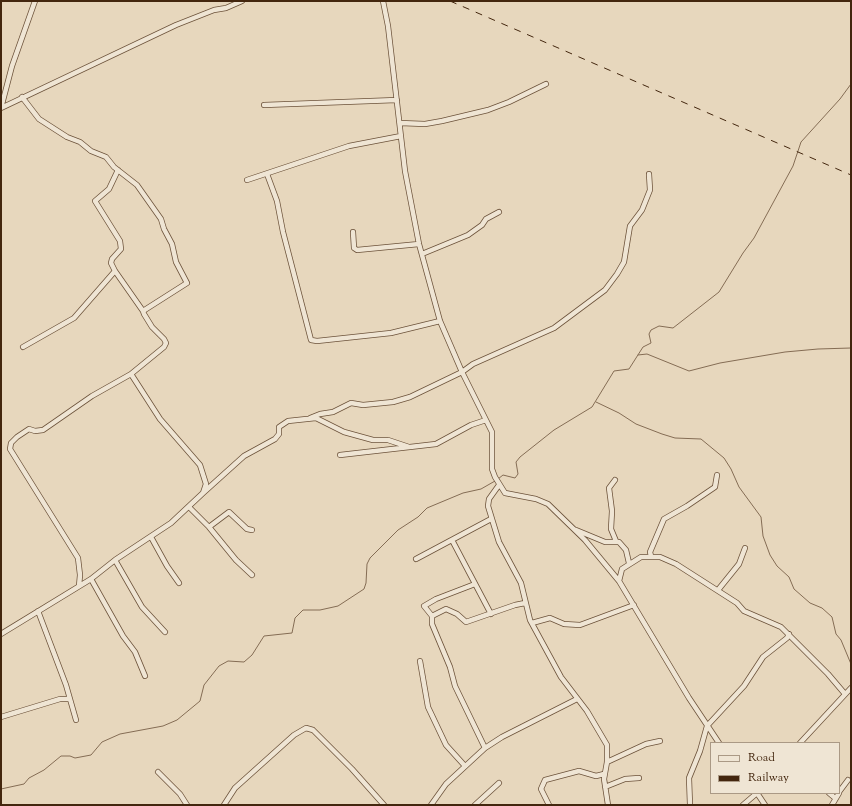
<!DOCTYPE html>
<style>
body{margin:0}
#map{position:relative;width:852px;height:806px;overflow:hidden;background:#e7d7bd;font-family:"Sorts Mill Goudy",serif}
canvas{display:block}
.frame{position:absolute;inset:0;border:2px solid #43260e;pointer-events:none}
.legend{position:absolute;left:710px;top:742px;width:130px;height:52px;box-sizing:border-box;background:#efe5d4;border:1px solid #aa9985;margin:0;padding:5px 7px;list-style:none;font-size:12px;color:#43260e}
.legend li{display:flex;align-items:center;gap:8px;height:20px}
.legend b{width:20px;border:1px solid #aa9985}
</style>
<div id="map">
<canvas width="852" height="806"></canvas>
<div class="frame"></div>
<ul class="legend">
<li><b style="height:5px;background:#efe5d4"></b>Road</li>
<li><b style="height:5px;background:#43260e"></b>Railway</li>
</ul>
</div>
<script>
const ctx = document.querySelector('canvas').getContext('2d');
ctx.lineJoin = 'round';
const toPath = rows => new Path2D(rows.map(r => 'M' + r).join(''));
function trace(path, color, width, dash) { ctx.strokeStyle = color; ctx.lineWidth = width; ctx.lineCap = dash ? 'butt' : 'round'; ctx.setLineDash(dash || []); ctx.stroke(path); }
trace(toPath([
 [638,355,647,354,689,371,720,363,785,352,818,349,851,348],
 [596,402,619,413,636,424,662,434,675,438,701,439,724,458,731,469,739,487,761,517,763,536,770,555,777,566,789,577,794,589,810,603,822,608,832,617,836,634,841,640,851,664],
 [498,479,503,475,515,478,518,474,516,462,520,457,554,430,592,407,614,371,629,369,643,347,651,343,649,334,651,330,659,326,673,328,719,292,743,253,754,238,793,166,801,142,840,99,851,84],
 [1,789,24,784,29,778,44,770,61,756,70,756,75,758,91,755,102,742,120,734,163,726,177,720,200,701,204,685,219,666,228,661,244,662,252,655,264,636,292,633,295,618,303,610,320,610,338,606,364,589,366,583,367,564,370,558,398,530,418,517,427,508,463,493,481,489,495,481]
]), '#846c54', 1);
const street = toPath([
 [383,1,388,26,405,171,419,244,440,321,462,372,492,432,492,469,495,477,505,493,536,499,548,504,585,540,619,581,689,698,719,743],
 [22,97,39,119,67,137,80,142,91,151,106,157,114,167,137,185,161,219,164,229,172,244,176,262,187,283,143,311,144,314,152,327,164,339,166,343,164,347,131,374,92,396,43,430,35,431,29,429,17,437,11,443,10,449,78,558,80,575,79,586],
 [264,105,397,100],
 [1,108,176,25,214,10,226,8,242,1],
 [1,108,12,66,35,1],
 [400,123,425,124,442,121,488,110,509,102,546,84],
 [118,170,109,189,95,201,120,241,121,249,112,259,111,263,115,271,143,311],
 [267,174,277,201,283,232,311,340,317,341,391,333,440,321],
 [247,180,349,146,401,136],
 [353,232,354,248,357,250,419,244],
 [422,254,468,235,482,225,486,219,499,212],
 [23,347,74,318,115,271],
 [310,418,320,414,333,412,351,403,363,405,393,402,410,397,462,372,473,364,554,328,605,290,617,274,624,262,630,226,642,210,650,190,649,174],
 [340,455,436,444,471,425,486,420],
 [615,480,609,488,612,511,611,529,616,541],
 [499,485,489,499,488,506,499,542,521,583,530,620,561,677,587,711,607,745,607,762,604,779,608,805],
 [203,493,244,456,275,439,279,434,279,427,288,421,316,418,344,432,373,440,388,440,409,447],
 [189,507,209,527,236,560,252,575],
 [209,527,229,512,247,529,252,530],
 [576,530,605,542,619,542,626,550,629,563],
 [151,537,167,566,179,583],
 [452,540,491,614],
 [651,556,650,552,664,519,687,506,715,487,717,475],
 [416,559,491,519],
 [115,560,142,607,165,632],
 [91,579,123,636,135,652,145,676],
 [619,581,622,569,641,557,660,557,676,564,737,603,744,611,781,627,828,674,845,694],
 [475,584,436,599,424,606,432,616,432,624,450,667,455,686,485,748],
 [718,590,739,564,745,548],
 [38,611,66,685,76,720],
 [432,616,446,609,457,614,466,622,515,605,525,603],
 [532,623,550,618,564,624,580,625,634,605],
 [1,634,91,579,115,560,171,523,203,493,206,484,200,465,160,419,131,374],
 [420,661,428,707,446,745,465,766],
 [1,717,60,699,70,699],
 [800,743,851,688],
 [607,762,646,744,660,741],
 [158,772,180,794,187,805],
 [605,787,625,779,639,778],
 [839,792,848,780],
 [757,793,765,805],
 [829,793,835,798],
 [224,805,235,788,294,735,306,728,313,730,352,769,384,805],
 [431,805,446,784,485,748,502,737,577,699],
 [475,805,499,783],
 [549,805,541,789,545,780,579,771,596,776,604,774],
 [690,805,689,778,700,751,707,726,744,686,763,657,787,638,789,634],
 [743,805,757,793],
 [832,805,839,793]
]);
trace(street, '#6c523a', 6);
trace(street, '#efe5d4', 4.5);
trace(toPath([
 [450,1,851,175]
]), '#43260e', 1, [7, 7]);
</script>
